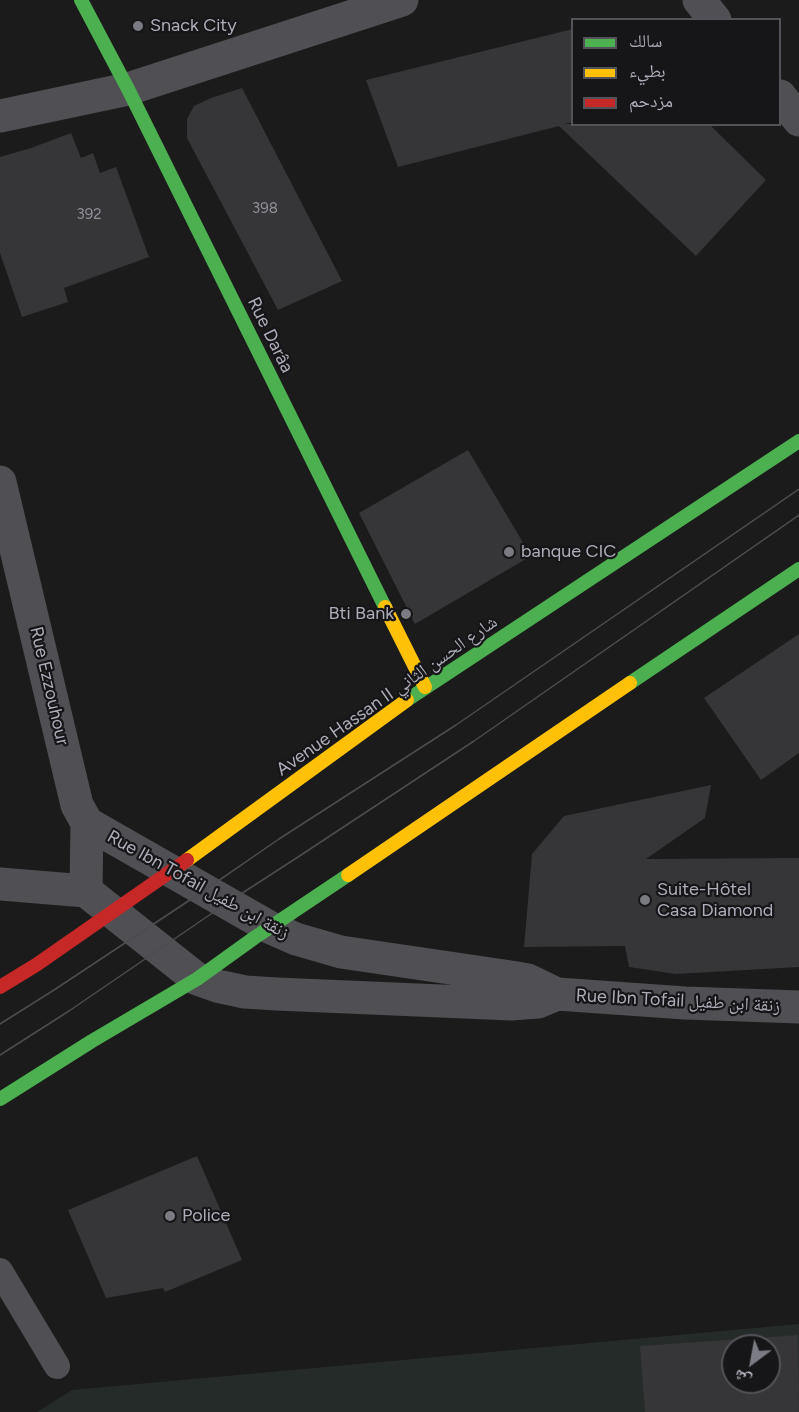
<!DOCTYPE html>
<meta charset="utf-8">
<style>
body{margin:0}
#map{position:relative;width:799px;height:1412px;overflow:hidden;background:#1b1b1b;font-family:Figtree,"Noto Naskh Arabic",sans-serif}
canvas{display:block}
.legend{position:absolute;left:571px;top:18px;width:210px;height:108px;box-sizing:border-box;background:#161517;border:2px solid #535259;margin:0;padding:8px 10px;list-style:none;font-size:18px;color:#aeaebb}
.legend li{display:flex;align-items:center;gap:12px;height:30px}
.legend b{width:30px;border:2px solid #535259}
.north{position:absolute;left:721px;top:1334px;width:60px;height:60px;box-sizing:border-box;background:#161517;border:2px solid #535259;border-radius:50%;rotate:212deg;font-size:16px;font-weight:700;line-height:24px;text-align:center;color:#aeaebb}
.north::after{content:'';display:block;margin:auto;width:21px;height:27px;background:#7b7b83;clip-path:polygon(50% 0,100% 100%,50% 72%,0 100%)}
</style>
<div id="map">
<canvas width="799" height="1412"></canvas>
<ul class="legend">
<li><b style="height:8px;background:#4caf50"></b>سالك</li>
<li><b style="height:8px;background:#ffc107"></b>بطيء</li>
<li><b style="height:8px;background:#c62828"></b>مزدحم</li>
</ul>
<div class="north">ش</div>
</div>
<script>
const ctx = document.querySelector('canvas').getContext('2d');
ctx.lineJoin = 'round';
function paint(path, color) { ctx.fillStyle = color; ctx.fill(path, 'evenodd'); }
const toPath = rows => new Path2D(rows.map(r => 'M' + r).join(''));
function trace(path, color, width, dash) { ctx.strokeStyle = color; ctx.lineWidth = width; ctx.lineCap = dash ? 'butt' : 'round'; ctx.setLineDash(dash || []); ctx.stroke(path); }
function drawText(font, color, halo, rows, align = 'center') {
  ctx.font = font + ' Figtree,"Noto Naskh Arabic",sans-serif'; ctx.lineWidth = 4.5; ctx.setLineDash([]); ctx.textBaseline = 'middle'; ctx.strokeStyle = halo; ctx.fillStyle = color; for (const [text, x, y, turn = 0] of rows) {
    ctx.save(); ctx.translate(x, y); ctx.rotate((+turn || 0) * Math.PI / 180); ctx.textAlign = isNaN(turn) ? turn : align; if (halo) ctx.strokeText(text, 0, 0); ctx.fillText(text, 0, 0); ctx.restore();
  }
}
paint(toPath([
 [799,1324,799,1412,37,1412,72,1390],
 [733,1346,769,1346,769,1382,733,1382]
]), '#252b29');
paint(toPath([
 [573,29,573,122,564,124,709,124,766,180,696,256,559,126,398,167,366,80],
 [242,88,342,281,278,310,187,138,187,119,194,106,211,98],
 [71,133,81,158,93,153,100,173,116,167,149,257,64,288,68,302,22,317,0,253,0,157,31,148],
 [468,450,531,556,415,624,359,513],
 [799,634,799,753,761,780,704,698],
 [711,785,705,818,646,859,799,858,799,967,676,974,629,967,625,946,524,947,532,854,564,816],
 [197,1156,242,1260,165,1292,163,1288,106,1298,68,1210],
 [798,1335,799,1412,645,1412,640,1346],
 [733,1346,769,1346,769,1382,733,1382]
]), '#363537');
trace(toPath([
 [0,1271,57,1366]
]), '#505054', 26);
trace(toPath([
 [699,0,715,20],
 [780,96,799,120],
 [0,116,128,89,402,0],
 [0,482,77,805,87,823,86,891],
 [87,823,271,928,296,939,341,952,511,977,528,980,557,994,685,1003,799,1007],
 [0,884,86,891],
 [86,891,197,979,217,986,245,992,277,994,511,1004,538,1002,557,994]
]), '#505054', 33);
trace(toPath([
 [81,0,128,89,385,607],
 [630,683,799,569],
 [407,700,799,441],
 [0,1099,92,1041,197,979,254,938,348,875]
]), '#4caf50', 14);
trace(toPath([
 [385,607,425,687],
 [187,860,407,700],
 [348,875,630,683]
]), '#ffc107', 14);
trace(toPath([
 [0,987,36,965,187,860]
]), '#c62828', 14);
trace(toPath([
 [0,1024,54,990,205,890,279,839,456,725,799,489],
 [0,1055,69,1011,227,903,298,857,474,741,799,515]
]), '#4d4c50', 1.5);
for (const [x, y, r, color] of [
 [138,26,6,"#7b7b83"],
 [509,552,6,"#7b7b83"],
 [406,614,6,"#7b7b83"],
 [645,900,6,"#7b7b83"],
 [170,1216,6,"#7b7b83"]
]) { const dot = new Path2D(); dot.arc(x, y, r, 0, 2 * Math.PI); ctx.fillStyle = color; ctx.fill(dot); trace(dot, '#161517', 2); }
drawText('15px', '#90909a', null, [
 ["398",265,209],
 ["392",89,215]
]);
drawText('18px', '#aeaebb', '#161517', [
 ["Snack City",150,26],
 ["banque CIC",521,552],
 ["Bti Bank",394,614,"right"],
 ["Suite-Hôtel",657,890],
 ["Casa Diamond",657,911],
 ["Police",182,1216]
], 'left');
drawText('18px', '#aeaebb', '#161517', [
 ["Rue Darâa",270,335,64],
 ["Rue Ezzouhour",49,686,77],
 ["Avenue Hassan II شارع الحسن الثاني",387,696,-35],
 ["Rue Ibn Tofail زنقة ابن طفيل",198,885,29],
 ["Rue Ibn Tofail زنقة ابن طفيل",678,1001,3]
]);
</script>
